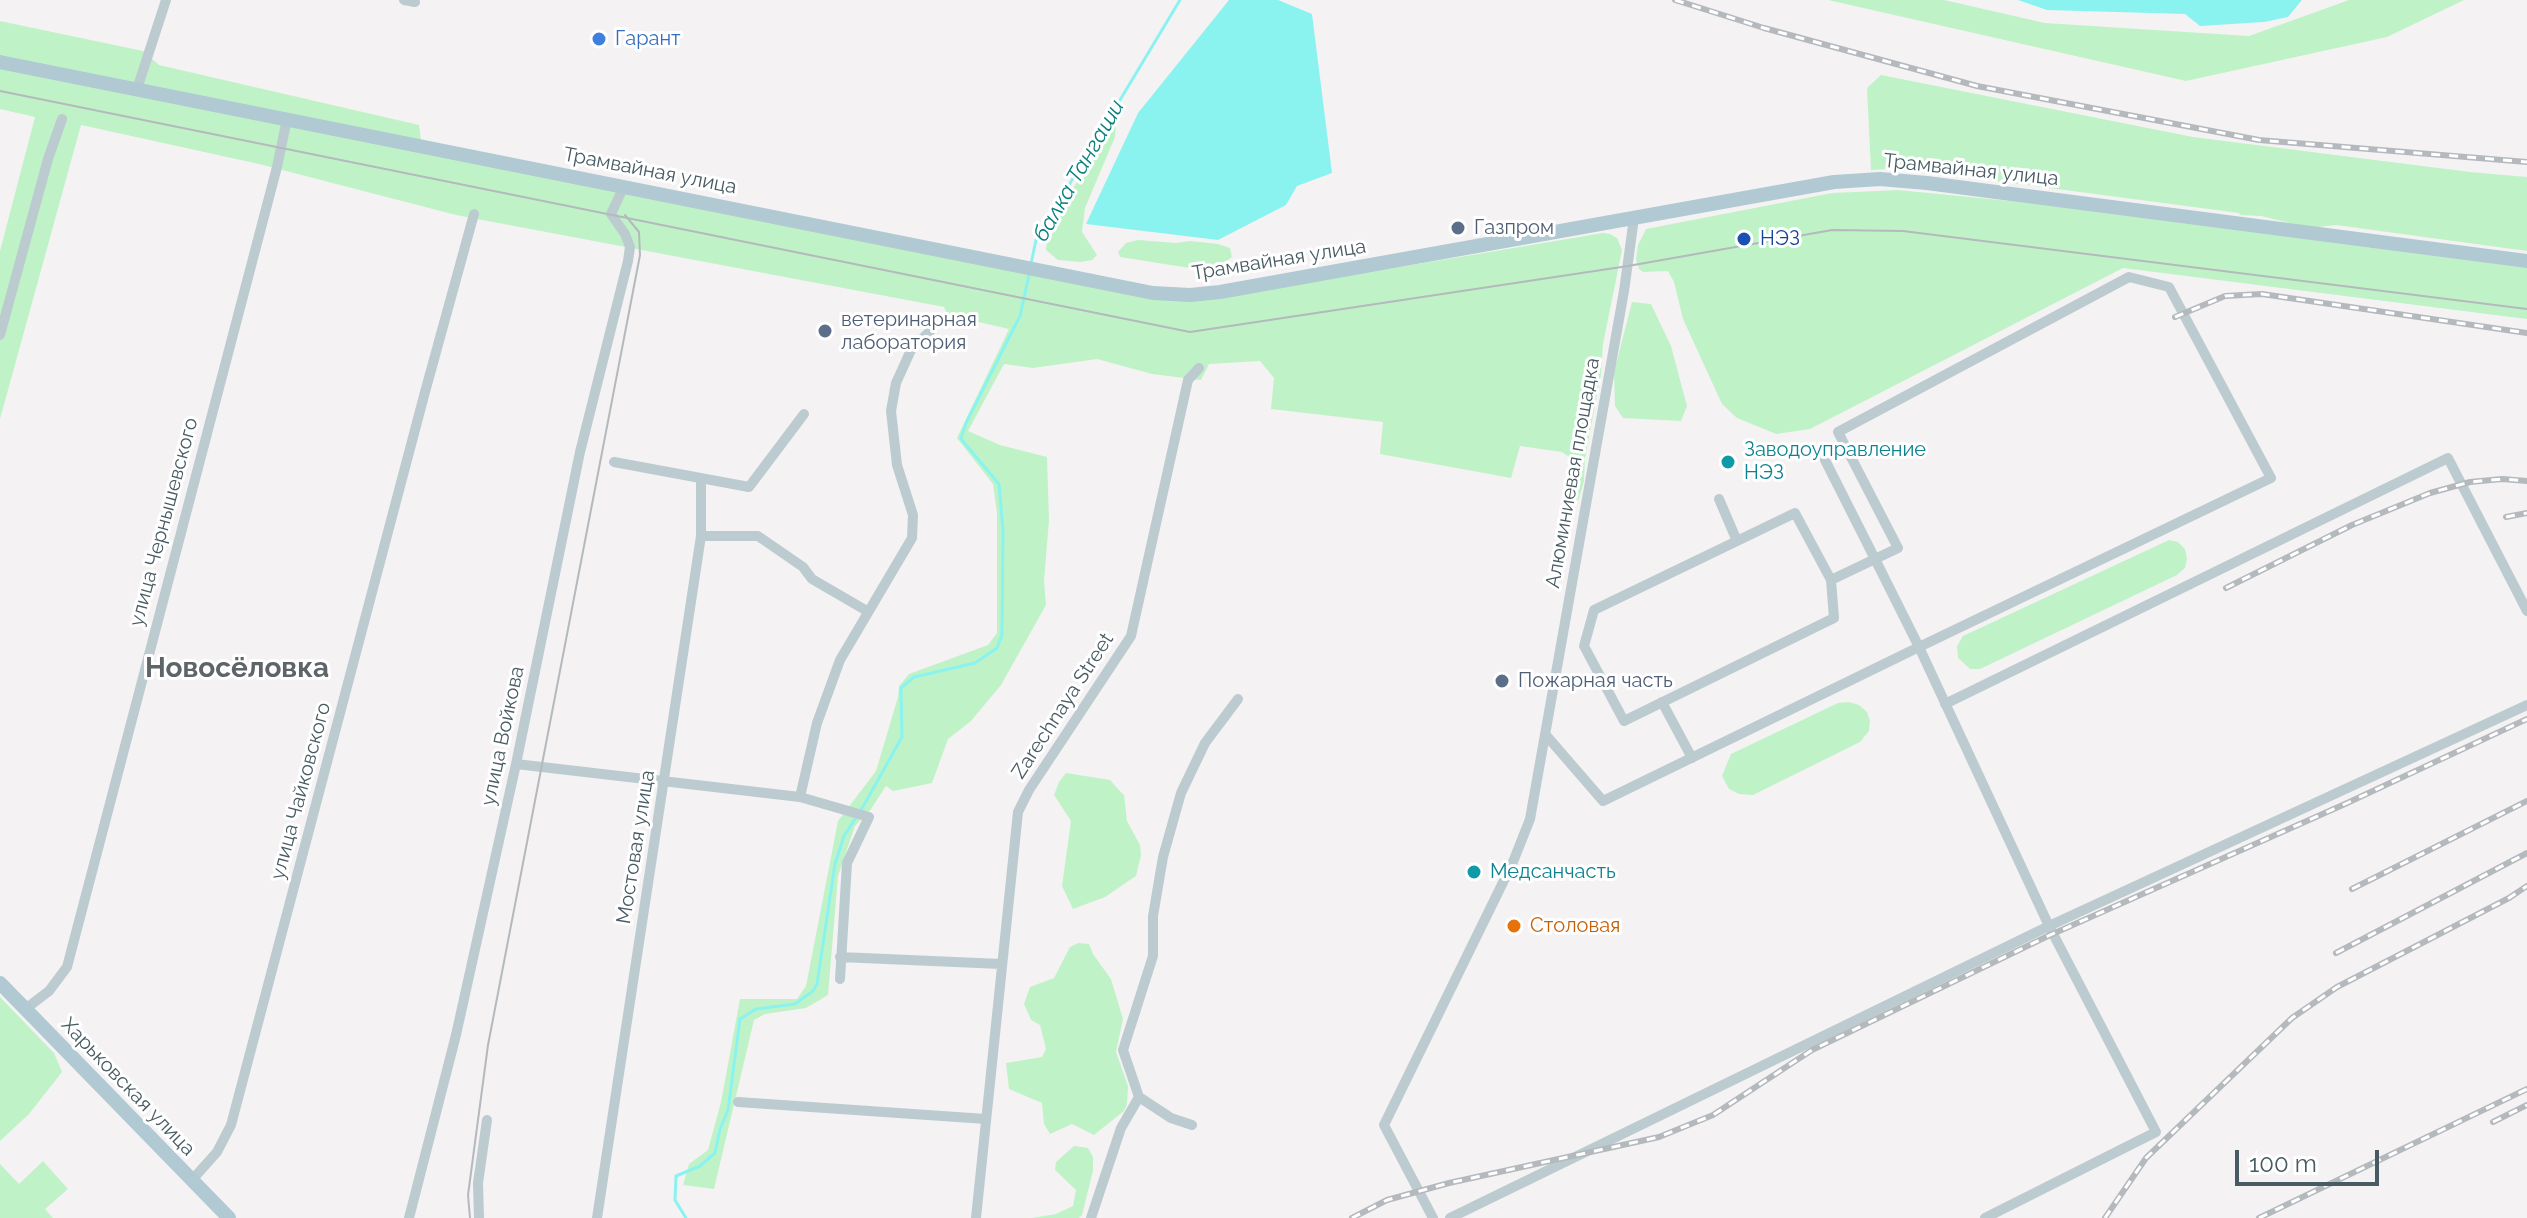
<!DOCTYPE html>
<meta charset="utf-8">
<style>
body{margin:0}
#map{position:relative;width:2527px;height:1218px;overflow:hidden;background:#f5f2f3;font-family:Raleway,sans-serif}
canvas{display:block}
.scale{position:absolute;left:2235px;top:1150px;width:144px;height:36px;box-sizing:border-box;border:4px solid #485b62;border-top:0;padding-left:10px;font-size:24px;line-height:28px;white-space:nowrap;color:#485b62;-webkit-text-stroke:6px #fff;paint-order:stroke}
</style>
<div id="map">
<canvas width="2527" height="1218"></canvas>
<div class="scale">100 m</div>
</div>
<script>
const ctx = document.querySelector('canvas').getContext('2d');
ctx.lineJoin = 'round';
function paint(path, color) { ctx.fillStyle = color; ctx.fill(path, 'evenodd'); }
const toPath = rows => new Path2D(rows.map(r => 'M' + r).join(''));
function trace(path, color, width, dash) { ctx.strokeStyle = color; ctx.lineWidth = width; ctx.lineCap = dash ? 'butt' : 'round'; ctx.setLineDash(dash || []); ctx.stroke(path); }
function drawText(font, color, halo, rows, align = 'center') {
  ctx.font = font + ' Raleway,sans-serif'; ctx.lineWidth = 6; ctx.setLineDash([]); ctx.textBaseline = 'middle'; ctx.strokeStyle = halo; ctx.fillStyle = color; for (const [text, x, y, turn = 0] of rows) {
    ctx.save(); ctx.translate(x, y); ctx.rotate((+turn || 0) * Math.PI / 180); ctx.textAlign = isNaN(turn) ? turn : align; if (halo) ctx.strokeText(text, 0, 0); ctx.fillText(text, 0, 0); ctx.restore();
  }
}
paint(toPath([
 [1828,0,1944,0,2045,23,2249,36,2349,0,2464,0,2387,37,2186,81],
 [0,21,143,51,159,65,419,125,421,140,0,56],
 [0,68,1163,299,1346,276,1603,233,1610,234,1617,238,1622,250,1603,344,1601,374,1585,458,1584,481,1579,499,1566,507,1575,461,1562,452,1520,446,1511,478,1380,454,1383,422,1271,409,1274,378,1260,361,1209,364,1201,380,1152,374,1097,359,1033,368,1004,364,968,431,1000,445,1047,457,1049,520,1044,581,1046,605,1001,685,971,721,948,739,932,783,893,791,886,786,871,809,855,826,838,876,828,995,806,1008,765,1014,754,1020,714,1189,683,1185,689,1164,708,1150,721,1102,740,999,797,999,806,986,838,821,876,771,898,697,899,686,909,674,988,645,997,633,997,513,993,484,957,438,1009,329,948,315,944,307,456,215,259,164,81,125,0,419,0,251,35,117,0,109],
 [1881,75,2193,137,2470,172,2527,177,2527,251,2336,225,2310,228,2261,216,2240,215,2239,213,1951,175,1889,169,1871,170,1867,88],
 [1116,125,1115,137,1085,208,1082,232,1097,255,1092,260,1081,262,1058,260,1046,250,1048,234,1058,210],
 [1898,190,2020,202,2527,268,2527,319,2123,268,1810,429,1776,434,1737,418,1722,404,1683,319,1674,282,1668,271,1643,272,1639,269,1636,260,1638,245,1646,229,1832,193],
 [1138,240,1176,243,1190,241,1218,244,1230,248,1232,257,1224,263,1196,269,1120,257,1118,252,1126,243],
 [1632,302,1651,304,1671,346,1687,406,1681,421,1623,418,1615,406,1614,372],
 [2169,540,2178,542,2185,549,2187,559,2185,568,2177,575,1980,669,1970,669,1958,658,1957,646,1963,636],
 [1849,702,1859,705,1867,712,1870,721,1869,731,1860,742,1753,795,1739,794,1729,789,1722,776,1731,754,1838,703],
 [1066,773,1110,780,1118,789,1124,795,1127,821,1140,845,1141,855,1136,876,1105,897,1073,909,1062,886,1071,821,1054,795,1059,782],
 [1078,943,1089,944,1093,954,1111,979,1123,1019,1116,1052,1128,1086,1127,1104,1124,1111,1094,1135,1072,1124,1050,1134,1044,1124,1042,1103,1009,1089,1006,1063,1042,1057,1046,1049,1040,1025,1031,1020,1024,1004,1030,987,1054,978,1070,947],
 [0,997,54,1053,62,1072,29,1114,0,1141],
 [1074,1146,1088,1148,1093,1157,1093,1171,1082,1215,1079,1218,1032,1218,1056,1214,1073,1206,1076,1190,1055,1170,1056,1162],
 [43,1161,68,1189,45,1209,53,1218,0,1218,0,1164,19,1184]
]), '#bff3c7');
paint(toPath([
 [1229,0,1278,0,1312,14,1332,173,1297,186,1286,205,1218,240,1086,224,1138,113],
 [2018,0,2302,0,2288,17,2264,22,2200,26,2185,14,2047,10]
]), '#8af3f0');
trace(toPath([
 [1031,264,1036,240,1180,0],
 [686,1218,675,1200,676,1176,700,1166,715,1153,720,1129,728,1110,740,1019,756,1009,795,1004,813,991,817,984,835,864,844,836,864,805,902,737,901,688,914,677,975,663,997,648,1002,635,1003,530,999,484,961,439,966,423,1020,316,1029,275]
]), '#8af3f0', 3);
trace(toPath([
 [404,0,415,2],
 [137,89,166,0],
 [0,335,48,159,62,119],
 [1825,460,1875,559,1919,647,2271,478,2169,287,2129,277,1838,432,1898,548,1875,559,1831,580,1795,513,1594,610,1584,646,1624,721,1834,618,1831,580],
 [614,462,749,487,804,414],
 [1719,499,1737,541],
 [701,536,758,536,803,567,812,579,867,611],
 [1662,702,1692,758],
 [1945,704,2448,458,2527,611],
 [516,764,800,797,869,817,847,863,840,979],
 [800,797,817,723,840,660,912,538,913,515,897,465,891,411,896,383,911,350,931,330],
 [840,957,1001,964],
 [24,1010,49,991,67,967,277,167,287,119],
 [1139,1097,1171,1118,1192,1125],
 [738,1102,986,1119],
 [192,1180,217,1152,231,1125,425,392,474,214],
 [409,1218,456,1035,516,764,580,452,628,261,630,247,625,234,611,214,624,186],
 [479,1218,478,1183,487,1120],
 [597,1218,701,536,701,480],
 [976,1218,1018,812,1029,790,1131,636,1188,380,1199,368],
 [1091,1218,1121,1128,1139,1097,1123,1050,1153,956,1153,916,1163,857,1181,793,1205,743,1238,699],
 [1433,1218,1384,1125,1513,862,1530,819,1624,291,1634,218],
 [1450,1218,2049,926,1919,647,1603,801,1545,734],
 [1985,1218,2156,1132,2049,926,2527,705]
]), '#bccbcf', 10);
trace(toPath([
 [0,62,1153,293,1190,295,1220,292,1834,182,1880,179,1927,183,2527,261],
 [0,983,229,1218]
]), '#b0c9d2', 14);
trace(toPath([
 [0,91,1190,332,1628,266,1832,230,1903,231,2527,309],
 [470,1218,468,1195,488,1045,640,255,639,232,625,215]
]), '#b4b9bd', 2);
const rail = toPath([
 [1675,0,1764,28,1977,86,2259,140,2527,162],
 [2175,317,2225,296,2262,294,2527,333],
 [2506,517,2527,513],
 [2226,588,2352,525,2430,493,2470,482,2502,479,2527,481],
 [2352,889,2527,801],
 [2336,953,2527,853],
 [2493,1122,2527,1105],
 [1352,1218,1387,1200,1449,1183,1659,1137,1713,1115,1812,1050,2048,936,2345,804,2527,719],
 [2105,1218,2146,1158,2292,1018,2337,987,2509,898,2527,886],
 [2259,1218,2527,1089]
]);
trace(rail, '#b4b9bd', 6);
trace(rail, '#fff', 3, [9]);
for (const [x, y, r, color] of [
 [599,39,8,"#3f7fe0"],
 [1458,228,8,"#5c6f8a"],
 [1744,239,8,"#1a4fb4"],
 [825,331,8,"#5c6f8a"],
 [1728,462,8,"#0f9aa8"],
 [1502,681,8,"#5c6f8a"],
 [1474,872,8,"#0f9aa8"],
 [1514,926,8,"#e8710a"]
]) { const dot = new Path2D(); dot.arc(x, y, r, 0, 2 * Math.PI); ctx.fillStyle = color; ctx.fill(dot); trace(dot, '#fff', 3); }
drawText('20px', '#366cbe', '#fff', [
 ["Гарант",615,39]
], 'left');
drawText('20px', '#485b62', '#fff', [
 ["Трамвайная улица",1971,170,6],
 ["Трамвайная улица",650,171,11],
 ["Трамвайная улица",1279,260,-9],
 ["Алюминиевая площадка",1573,473,-80],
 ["улица Чернышевского",164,522,-75],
 ["Zarechnaya Street",1063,706,-57],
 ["улица Войкова",503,736,-78],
 ["улица Чайковского",301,791,-75],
 ["Мостовая улица",636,847,-81],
 ["Харьковская улица",128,1087,46]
]);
drawText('20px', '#4e5e75', '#fff', [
 ["Газпром",1474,228],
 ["ветеринарная",841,320],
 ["лаборатория",841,343],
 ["Пожарная часть",1518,681]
], 'left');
drawText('20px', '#164399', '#fff', [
 ["НЭЗ",1760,239]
], 'left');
drawText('20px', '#0d838f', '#fff', [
 ["Заводоуправление",1744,450],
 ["НЭЗ",1744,473],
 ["Медсанчасть",1490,872]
], 'left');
drawText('20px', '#c56008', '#fff', [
 ["Столовая",1530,926]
], 'left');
drawText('italic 22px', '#07807d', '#fff', [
 ["балка Тангаши",1079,171,-60]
]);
drawText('bold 28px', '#5e6568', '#fff', [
 ["Новосёловка",237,669]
]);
</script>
